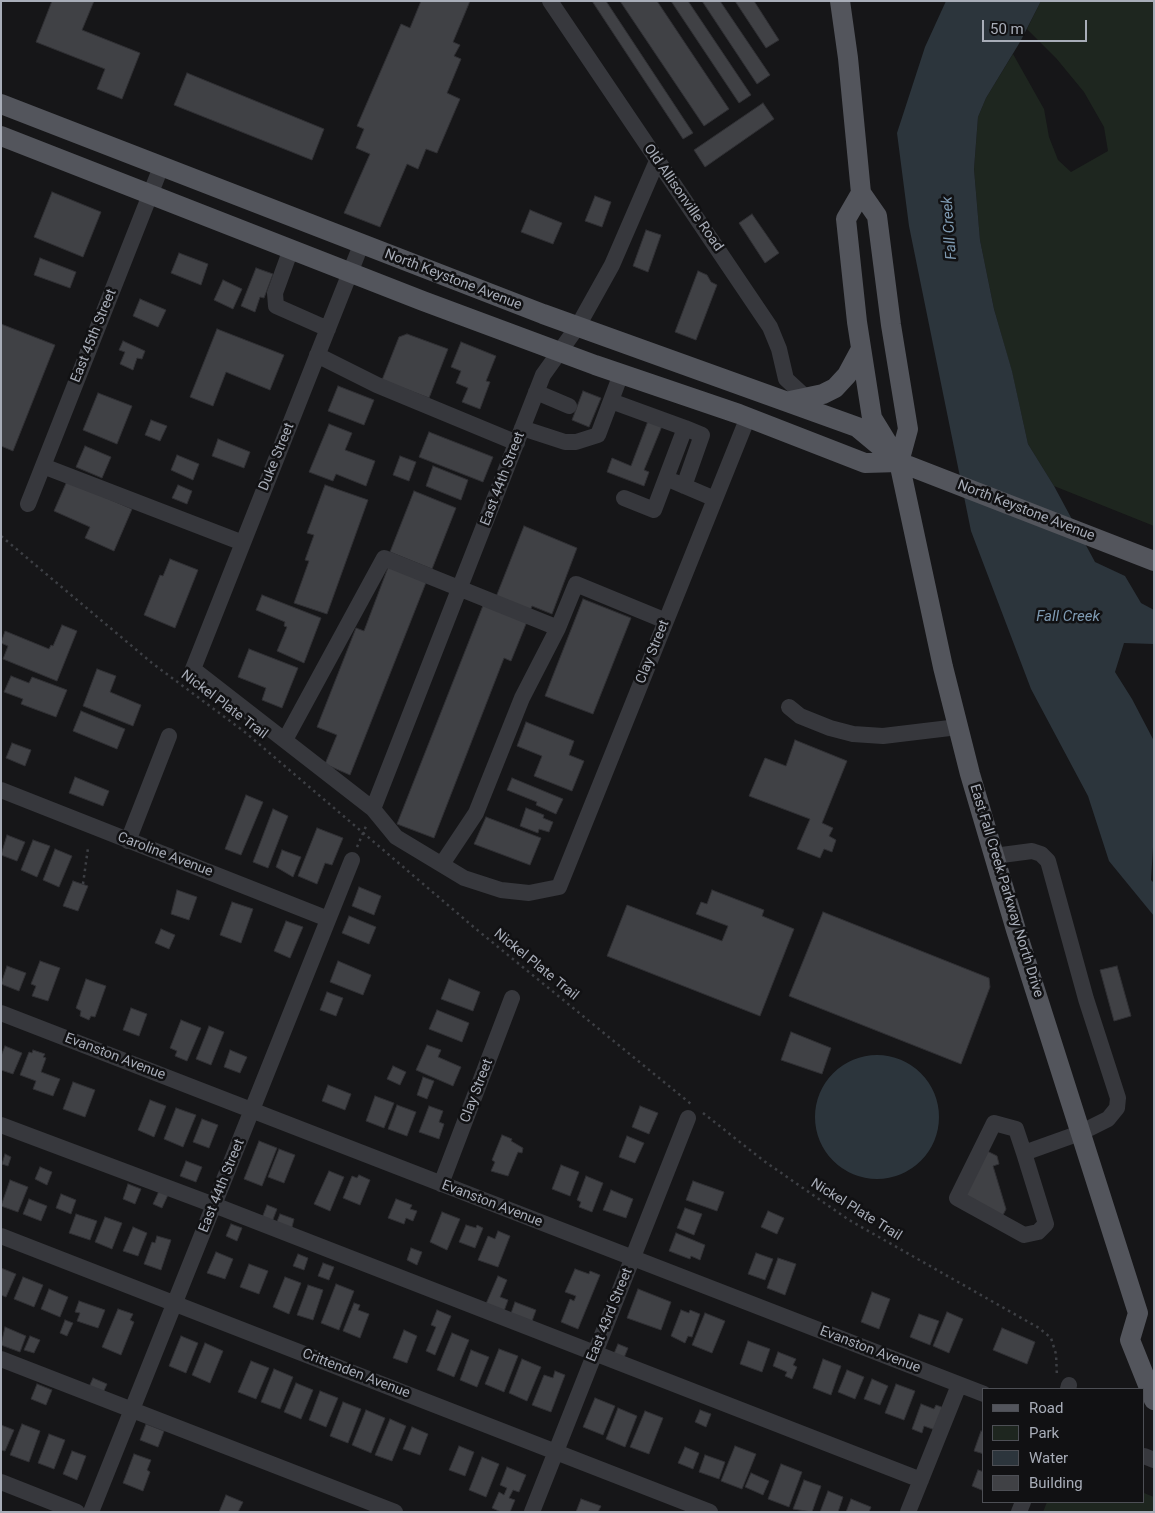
<!DOCTYPE html>
<style>
body{margin:0}
#map{position:relative;width:1155px;height:1513px;overflow:hidden;background:#161618;font-family:Roboto,sans-serif}
canvas{display:block}
.frame{position:absolute;inset:0;border:2px solid #a8adb8;pointer-events:none}
.legend{position:absolute;left:982px;top:1388px;width:162px;height:115px;box-sizing:border-box;background:#111113;border:1px solid #4d4f55;margin:0;padding:6px 9px;list-style:none;font-size:15px;color:#a8adb8}
.legend li{display:flex;align-items:center;gap:10px;height:25px}
.legend b{width:25px;border:1px solid #4d4f55}
.scale{position:absolute;left:982px;top:20px;width:105px;height:22px;box-sizing:border-box;border:2px solid #a8adb8;border-top:0;padding-left:6px;font-size:15px;line-height:18px;white-space:nowrap;color:#a8adb8;-webkit-text-stroke:4px #111113;paint-order:stroke}
</style>
<div id="map">
<canvas width="1155" height="1513"></canvas>
<div class="frame"></div>
<ul class="legend">
<li><b style="height:6px;background:#53555c"></b>Road</li>
<li><b style="height:14px;background:#1e261f"></b>Park</li>
<li><b style="height:14px;background:#2c353c"></b>Water</li>
<li><b style="height:14px;background:#404145"></b>Building</li>
</ul>
<div class="scale">50 m</div>
</div>
<script>
const ctx = document.querySelector('canvas').getContext('2d');
ctx.lineJoin = 'round';
function paint(path, color) { ctx.fillStyle = color; ctx.fill(path, 'evenodd'); }
const toPath = rows => new Path2D(rows.map(r => 'M' + r).join(''));
function trace(path, color, width, dash) { ctx.strokeStyle = color; ctx.lineWidth = width; ctx.lineCap = dash ? 'butt' : 'round'; ctx.setLineDash(dash || []); ctx.stroke(path); }
function drawText(font, color, halo, rows, align = 'center') {
  ctx.font = font + ' Roboto,sans-serif'; ctx.lineWidth = 5; ctx.setLineDash([]); ctx.textBaseline = 'middle'; ctx.strokeStyle = halo; ctx.fillStyle = color; for (const [text, x, y, turn = 0] of rows) {
    ctx.save(); ctx.translate(x, y); ctx.rotate((+turn || 0) * Math.PI / 180); ctx.textAlign = isNaN(turn) ? turn : align; if (halo) ctx.strokeText(text, 0, 0); ctx.fillText(text, 0, 0); ctx.restore();
  }
}
paint(toPath([
 [1041,1,1154,1,1154,526,1054,486,1028,444,1012,372,994,309,980,240,974,169,978,117,986,98,1013,54,1044,109,1049,137,1058,160,1071,172,1108,151,1104,127,1084,92,1056,58,1027,29],
 [1144,1493,1154,1497,1154,1512,1043,1512,1047,1502,1144,1502]
]), '#1e261f');
paint(toPath([
 [946,1,1041,1,1020,42,986,98,978,117,974,169,980,240,994,309,1012,371,1028,444,1054,486,1095,562,1125,576,1141,603,1154,610,1154,644,1124,643,1115,672,1132,699,1154,741,1154,831,1151,880,1154,883,1154,916,1109,861,1088,796,1031,689,971,531,909,226,897,133,925,47],
 '815 1117a62 62 0 1 1 124 0a62 62 0 1 1-124 0Z'
]), '#2c353c');
const building = toPath([
 [52,1,94,1,82,30,140,53,122,99,97,89,105,69,36,42,52,1],
 [421,1,470,1,453,42,460,45,454,56,461,59,447,93,460,99,437,153,426,149,418,169,407,164,380,227,344,213,370,154,356,148,364,129,357,126,401,24,410,28,421,1],
 [592,1,606,1,693,133,683,139,592,1],
 [620,1,657,1,729,109,704,126,620,1],
 [671,1,688,1,751,95,739,103,671,1],
 [702,1,720,1,770,75,757,84,702,1],
 [735,1,754,1,779,40,766,48,735,1],
 [187,73,324,129,312,160,174,105,187,73],
 [763,103,774,119,705,167,694,150,763,103],
 [52,192,101,212,83,257,34,237,52,192],
 [595,196,611,202,602,227,585,221,595,196],
 [530,210,562,223,553,244,521,232,530,210],
 [752,214,779,253,765,263,739,223,752,214],
 [646,230,661,235,648,272,633,266,646,230],
 [179,253,208,264,201,285,171,273,179,253],
 [40,258,76,272,70,288,34,275,40,258],
 [256,268,273,274,264,298,260,297,255,312,241,306,256,268],
 [698,271,707,275,711,282,717,285,696,340,675,332,698,271],
 [223,280,242,289,233,309,214,300,223,280],
 [140,299,166,310,158,327,133,316,140,299],
 [1,324,55,345,13,451,1,446,1,324],
 [217,329,284,355,270,390,226,372,213,406,190,397,217,329],
 [407,334,448,349,429,398,382,380,399,337,407,334],
 [123,341,145,351,142,359,137,358,133,370,120,364,125,352,119,350,123,341],
 [461,342,496,356,486,381,490,382,480,409,462,402,468,388,456,383,461,371,451,367,461,342],
 [338,386,374,400,364,425,328,411,338,386],
 [583,391,601,398,589,427,572,420,583,391],
 [98,393,132,406,117,444,83,430,98,393],
 [151,420,167,426,160,441,145,435,151,420],
 [648,421,662,426,644,470,649,472,644,486,607,472,612,458,631,466,648,421],
 [329,424,352,433,345,450,375,461,366,486,336,474,333,481,309,472,329,424],
 [429,432,493,457,483,482,419,457,429,432],
 [218,439,250,452,244,468,212,456,218,439],
 [85,446,111,457,102,478,76,467,85,446],
 [177,455,199,464,193,480,171,470,177,455],
 [400,456,416,462,409,481,393,475,400,456],
 [433,466,468,480,461,500,426,486,433,466],
 [67,481,132,509,114,551,85,538,90,527,54,511,67,481],
 [178,485,192,491,187,504,172,498,178,485],
 [325,485,368,500,327,614,294,603,309,561,305,560,314,535,307,533,325,485],
 [414,491,456,508,432,569,390,552,414,491],
 [524,526,577,548,552,614,532,606,530,611,496,597,524,526],
 [170,559,198,570,175,628,144,615,160,575,163,576,170,559],
 [389,565,427,580,350,775,325,764,337,735,317,727,356,628,364,631,389,565],
 [262,595,321,618,304,663,277,651,287,627,284,626,285,622,256,610,262,595],
 [583,599,631,618,593,714,545,696,583,599],
 [484,603,528,619,511,661,504,658,434,838,397,824,484,603],
 [62,625,77,631,57,681,3,659,8,646,1,643,5,631,49,649,51,645,53,646,62,625],
 [249,649,298,668,282,708,262,700,266,688,238,677,249,649],
 [97,669,116,676,110,692,141,705,133,726,83,706,97,669],
 [11,676,29,683,32,677,67,690,56,717,21,704,23,699,4,692,11,676],
 [81,711,125,729,117,749,73,731,81,711],
 [526,722,574,741,569,755,584,761,572,791,534,776,542,756,517,746,526,722],
 [795,740,847,761,822,823,833,828,829,836,836,840,832,852,824,849,820,858,797,849,810,819,749,796,765,758,786,766,795,740],
 [12,743,31,750,25,766,6,758,12,743],
 [75,777,109,791,103,806,69,793,75,777],
 [512,778,563,799,556,814,536,805,537,802,507,790,512,778],
 [246,795,263,802,241,855,225,849,246,795],
 [526,808,544,815,543,818,553,822,549,832,539,829,538,833,520,826,526,808],
 [273,809,288,816,268,868,253,862,273,809],
 [486,817,541,838,530,865,474,844,486,817],
 [317,828,343,838,332,865,325,863,317,884,298,876,317,828],
 [7,835,25,842,17,861,1,855,7,835],
 [33,840,50,846,37,877,21,870,33,840],
 [55,849,72,856,59,887,43,880,55,849],
 [282,850,301,857,293,877,276,867,282,850],
 [73,881,88,886,78,911,63,906,73,881],
 [359,887,381,896,374,915,352,906,359,887],
 [177,890,197,897,189,920,171,914,177,890],
 [712,890,764,910,762,916,794,929,760,1016,607,956,627,905,722,941,728,926,696,914,701,902,707,904,712,890],
 [232,902,253,909,241,943,220,935,232,902],
 [823,912,989,978,990,987,961,1064,789,996,823,912],
 [349,916,376,927,369,944,342,933,349,916],
 [286,921,303,927,290,958,274,951,286,921],
 [161,929,175,935,169,949,155,943,161,929],
 [40,961,60,968,48,1001,32,996,36,986,31,984,40,961],
 [338,961,371,975,363,995,330,982,338,961],
 [7,966,26,973,19,991,1,984,7,966],
 [1117,966,1131,1016,1114,1021,1100,970,1117,966],
 [86,979,106,986,95,1017,91,1016,89,1020,80,1016,81,1011,76,1008,86,979],
 [449,979,480,992,473,1011,441,999,449,979],
 [327,992,343,998,336,1016,320,1010,327,992],
 [131,1008,147,1014,139,1036,123,1030,131,1008],
 [437,1010,469,1023,462,1042,429,1029,437,1010],
 [181,1020,201,1028,187,1061,175,1056,177,1051,170,1048,181,1020],
 [209,1026,224,1032,211,1065,196,1059,209,1026],
 [791,1032,831,1048,822,1074,781,1060,791,1032],
 [427,1045,441,1050,438,1057,461,1067,453,1086,416,1070,427,1045],
 [5,1046,22,1053,13,1074,1,1070,1,1056,5,1046],
 [33,1050,45,1054,43,1057,46,1058,41,1072,60,1079,53,1096,33,1089,36,1081,20,1075,29,1052,32,1053,33,1050],
 [230,1050,247,1057,240,1073,224,1067,230,1050],
 [393,1066,406,1072,400,1085,387,1079,393,1066],
 [423,1077,434,1081,427,1099,417,1095,423,1077],
 [73,1082,95,1090,85,1117,63,1109,73,1082],
 [328,1085,351,1094,345,1110,322,1101,328,1085],
 [375,1096,394,1103,384,1128,366,1121,375,1096],
 [150,1100,166,1106,154,1137,138,1130,150,1100],
 [397,1105,416,1112,407,1136,388,1129,397,1105],
 [429,1106,443,1111,439,1122,444,1124,439,1139,419,1132,429,1106],
 [640,1106,658,1113,649,1134,632,1127,640,1106],
 [176,1108,196,1115,183,1147,164,1139,176,1108],
 [202,1119,218,1125,209,1148,193,1142,202,1119],
 [502,1135,512,1139,511,1141,523,1148,522,1153,518,1152,508,1176,491,1171,495,1162,492,1160,502,1135],
 [627,1136,644,1143,635,1163,619,1157,627,1136],
 [259,1141,277,1148,262,1186,244,1179,259,1141],
 [279,1149,295,1155,284,1183,268,1177,279,1149],
 [987,1151,997,1156,999,1164,993,1166,1006,1209,1002,1217,963,1197,987,1151],
 [5,1154,11,1157,8,1166,2,1164,5,1154],
 [186,1161,202,1167,196,1182,180,1176,186,1161],
 [561,1165,579,1172,570,1196,552,1189,561,1165],
 [40,1167,52,1172,47,1185,35,1179,40,1167],
 [329,1171,344,1177,330,1211,314,1204,329,1171],
 [359,1175,370,1180,360,1205,343,1198,352,1176,357,1178,359,1175],
 [586,1176,603,1183,592,1212,579,1207,581,1202,577,1200,586,1176],
 [10,1180,28,1187,18,1212,1,1206,10,1180],
 [693,1181,724,1192,717,1211,686,1200,693,1181],
 [128,1184,141,1189,135,1204,123,1199,128,1184],
 [611,1190,633,1199,626,1218,603,1210,611,1190],
 [159,1191,168,1195,162,1208,153,1204,159,1191],
 [61,1194,76,1200,71,1214,56,1208,61,1194],
 [29,1199,47,1206,41,1221,23,1214,29,1199],
 [396,1199,412,1205,410,1209,417,1211,413,1221,406,1218,404,1224,388,1218,396,1199],
 [267,1205,277,1209,272,1222,262,1218,267,1205],
 [685,1208,702,1214,694,1235,677,1228,685,1208],
 [768,1211,784,1218,777,1234,761,1227,768,1211],
 [442,1212,460,1219,447,1250,430,1242,442,1212],
 [76,1214,97,1221,90,1240,69,1233,76,1214],
 [280,1214,294,1219,290,1235,274,1229,280,1214],
 [105,1217,122,1223,112,1249,95,1242,105,1217],
 [231,1224,242,1228,237,1241,226,1236,231,1224],
 [466,1225,476,1228,477,1225,483,1228,475,1248,459,1242,466,1225],
 [133,1227,147,1233,138,1256,123,1251,133,1227],
 [498,1231,510,1236,498,1267,478,1260,488,1236,495,1239,498,1231],
 [676,1233,705,1245,700,1260,691,1256,690,1259,669,1251,676,1233],
 [157,1236,171,1240,161,1270,144,1264,152,1242,155,1243,157,1236],
 [411,1248,422,1252,417,1265,407,1260,411,1248],
 [216,1252,233,1259,225,1279,207,1273,216,1252],
 [756,1253,773,1259,765,1280,748,1274,756,1253],
 [298,1254,308,1258,304,1270,293,1266,298,1254],
 [778,1258,796,1264,785,1295,767,1288,778,1258],
 [323,1263,334,1267,329,1280,318,1276,323,1263],
 [249,1264,268,1271,259,1294,240,1287,249,1264],
 [1,1268,16,1274,6,1297,1,1295,1,1268],
 [575,1269,589,1274,590,1271,600,1275,578,1329,561,1322,570,1299,574,1301,576,1296,565,1292,575,1269],
 [498,1276,507,1280,500,1297,508,1300,503,1314,485,1306,498,1276],
 [23,1277,43,1285,34,1307,14,1299,23,1277],
 [285,1277,301,1283,289,1314,273,1307,285,1277],
 [336,1284,354,1291,339,1330,321,1323,336,1284],
 [308,1285,323,1290,313,1320,297,1315,308,1285],
 [49,1289,68,1297,60,1317,41,1309,49,1289],
 [638,1289,671,1302,661,1330,627,1318,638,1289],
 [872,1292,890,1299,879,1329,861,1322,872,1292],
 [79,1301,105,1310,98,1328,77,1321,80,1313,75,1312,79,1301],
 [515,1302,536,1310,531,1324,510,1316,515,1302],
 [354,1303,360,1305,358,1310,369,1314,360,1338,343,1331,354,1303],
 [118,1309,133,1314,130,1320,134,1322,121,1355,102,1347,118,1309],
 [437,1310,451,1316,435,1355,426,1351,436,1327,431,1325,437,1310],
 [681,1310,689,1313,690,1310,700,1314,692,1337,688,1336,685,1343,671,1336,681,1310],
 [947,1312,963,1319,949,1353,933,1346,947,1312],
 [705,1313,725,1321,712,1353,692,1345,705,1313],
 [919,1314,939,1321,930,1345,910,1337,919,1314],
 [65,1320,73,1323,67,1336,60,1333,65,1320],
 [5,1327,26,1336,20,1352,1,1345,5,1327],
 [1002,1328,1035,1342,1027,1364,993,1350,1002,1328],
 [404,1330,417,1336,407,1363,393,1358,404,1330],
 [452,1333,469,1340,454,1377,437,1370,452,1333],
 [30,1336,40,1340,34,1353,24,1350,30,1336],
 [181,1336,198,1343,186,1373,169,1366,181,1336],
 [748,1341,770,1349,762,1372,740,1364,748,1341],
 [205,1343,223,1351,210,1383,192,1375,205,1343],
 [618,1344,628,1348,623,1360,613,1356,618,1344],
 [499,1349,518,1356,504,1392,485,1384,499,1349],
 [471,1350,489,1357,477,1387,460,1380,471,1350],
 [778,1352,796,1359,793,1365,797,1367,792,1379,785,1376,787,1372,773,1366,778,1352],
 [522,1359,541,1367,527,1401,509,1393,522,1359],
 [823,1359,841,1366,831,1395,813,1388,823,1359],
 [251,1361,269,1368,256,1399,238,1392,251,1361],
 [274,1369,293,1377,280,1409,261,1402,274,1369],
 [847,1370,864,1377,855,1399,838,1392,847,1370],
 [555,1371,565,1375,551,1412,532,1405,544,1375,553,1378,555,1371],
 [93,1378,107,1384,103,1393,89,1387,93,1378],
 [872,1379,888,1386,880,1405,864,1399,872,1379],
 [296,1383,313,1390,301,1419,284,1412,296,1383],
 [37,1384,52,1390,46,1405,31,1399,37,1384],
 [896,1384,915,1391,904,1420,885,1413,896,1384],
 [320,1391,338,1398,326,1427,309,1420,320,1391],
 [595,1398,615,1406,603,1435,583,1427,595,1398],
 [343,1402,361,1409,348,1443,330,1436,343,1402],
 [921,1404,934,1409,936,1405,944,1408,935,1430,924,1426,922,1433,912,1429,921,1404],
 [618,1408,637,1416,625,1447,606,1439,618,1408],
 [366,1410,385,1418,371,1453,352,1445,366,1410],
 [700,1410,711,1414,706,1427,695,1422,700,1410],
 [645,1411,663,1418,649,1454,630,1447,645,1411],
 [390,1419,406,1426,392,1461,375,1455,390,1419],
 [22,1424,40,1431,29,1462,10,1455,22,1424],
 [146,1424,164,1431,158,1447,140,1440,146,1424],
 [1,1425,14,1430,5,1451,1,1450,1,1425],
 [412,1427,428,1434,420,1455,403,1449,412,1427],
 [981,1431,984,1432,984,1454,974,1451,981,1431],
 [49,1434,65,1440,54,1469,38,1463,49,1434],
 [459,1446,474,1452,465,1476,449,1470,459,1446],
 [735,1446,756,1454,742,1489,721,1481,735,1446],
 [685,1447,699,1453,693,1469,678,1463,685,1447],
 [72,1451,86,1456,77,1480,63,1474,72,1451],
 [134,1454,151,1460,147,1470,150,1472,143,1491,123,1483,134,1454],
 [705,1455,725,1462,719,1479,699,1472,705,1455],
 [482,1457,499,1464,486,1497,469,1490,482,1457],
 [781,1464,802,1472,789,1507,768,1499,781,1464],
 [507,1467,526,1475,519,1492,513,1490,509,1498,515,1500,510,1512,501,1512,492,1508,499,1492,504,1495,507,1488,500,1485,507,1467],
 [978,1470,984,1472,984,1491,972,1486,978,1470],
 [751,1473,769,1481,763,1495,745,1487,751,1473],
 [804,1480,821,1486,812,1512,793,1509,804,1480],
 [828,1491,843,1497,838,1512,820,1512,828,1491],
 [226,1495,243,1502,238,1512,219,1512,226,1495],
 [581,1499,601,1506,598,1512,576,1512,581,1499],
 [851,1499,871,1507,869,1512,846,1512,851,1499]
]);
paint(building, '#404145');
trace(building, '#303034', 1);
trace(toPath([
 [1,536,152,663,246,733,476,929,691,1104],
 [1,640,2,640],
 [357,847,367,824],
 [83,884,88,848],
 [703,1113,764,1161,849,1220,1039,1328,1051,1338,1056,1354,1057,1377]
]), '#3d3f44', 2.5, [2.5, 4]);
trace(toPath([
 [550,1,770,327,779,349,786,379,813,404],
 [361,245,193,669,373,809,396,837,464,878,501,890,529,893,559,887,748,417],
 [291,249,275,293,276,306,328,329],
 [317,355,377,385,517,443],
 [536,392,569,406],
 [611,401,685,428,654,510,624,498],
 [522,428,565,442,576,442,598,435,621,374],
 [43,466,243,543],
 [675,482,715,499],
 [684,486,702,435,685,428],
 [28,504,161,167],
 [789,707,800,716,830,728,853,734,883,736,958,727],
 [285,740,384,558,558,628,576,584,666,621],
 [1,790,328,919],
 [373,809,543,375,578,326,612,265,657,161],
 [128,841,169,736],
 [994,856,1032,851,1041,854,1048,861,1086,999,1118,1098,1117,1108,1108,1119,1080,1133,1024,1153,1046,1224,1038,1232,1024,1235,957,1198,994,1123,1016,1129,1024,1153],
 [442,864,476,813,522,698,558,628],
 [1,1013,984,1394],
 [1,1125,214,1205,921,1480],
 [441,1184,512,998],
 [1,1236,710,1512],
 [1,1359,395,1512],
 [1068,1389,1069,1385],
 [1144,1456,1154,1460],
 [1,1482,77,1512],
 [91,1512,352,860],
 [532,1512,688,1118],
 [908,1512,959,1385],
 [1019,1512,1023,1502]
]), '#37383d', 16);
trace(toPath([
 [840,1,848,58,861,193,877,216,891,325,908,429,899,462],
 [1,104,543,314,857,427,899,462,1154,561],
 [1,136,423,301,595,365,739,414,865,463,899,462],
 [861,193,846,219,857,322,872,418,899,462,943,667,970,774,1016,930,1138,1313,1130,1340,1154,1400],
 [790,401,823,394,835,388,847,375,861,349]
]), '#53555c', 20);
drawText('14px', '#a8adb8', '#111113', [
 ["Old Allisonville Road",683,198,55],
 ["North Keystone Avenue",453,280,21],
 ["East 45th Street",94,336,-68],
 ["Duke Street",277,457,-68],
 ["East 44th Street",503,479,-69],
 ["North Keystone Avenue",1026,511,21],
 ["Clay Street",653,652,-68],
 ["Nickel Plate Trail",224,705,37],
 ["Caroline Avenue",165,855,21],
 ["East Fall Creek Parkway North Drive",1006,891,73],
 ["Nickel Plate Trail",536,965,39],
 ["Evanston Avenue",115,1057,21],
 ["Clay Street",477,1091,-69],
 ["East 44th Street",222,1186,-68],
 ["Evanston Avenue",492,1204,21],
 ["Nickel Plate Trail",856,1210,32],
 ["East 43rd Street",610,1315,-68],
 ["Evanston Avenue",870,1350,21],
 ["Crittenden Avenue",356,1374,21]
]);
drawText('italic 15px', '#7f9bb3', '#111113', [
 ["Fall Creek",950,228,-94],
 ["Fall Creek",1068,617]
]);
</script>
